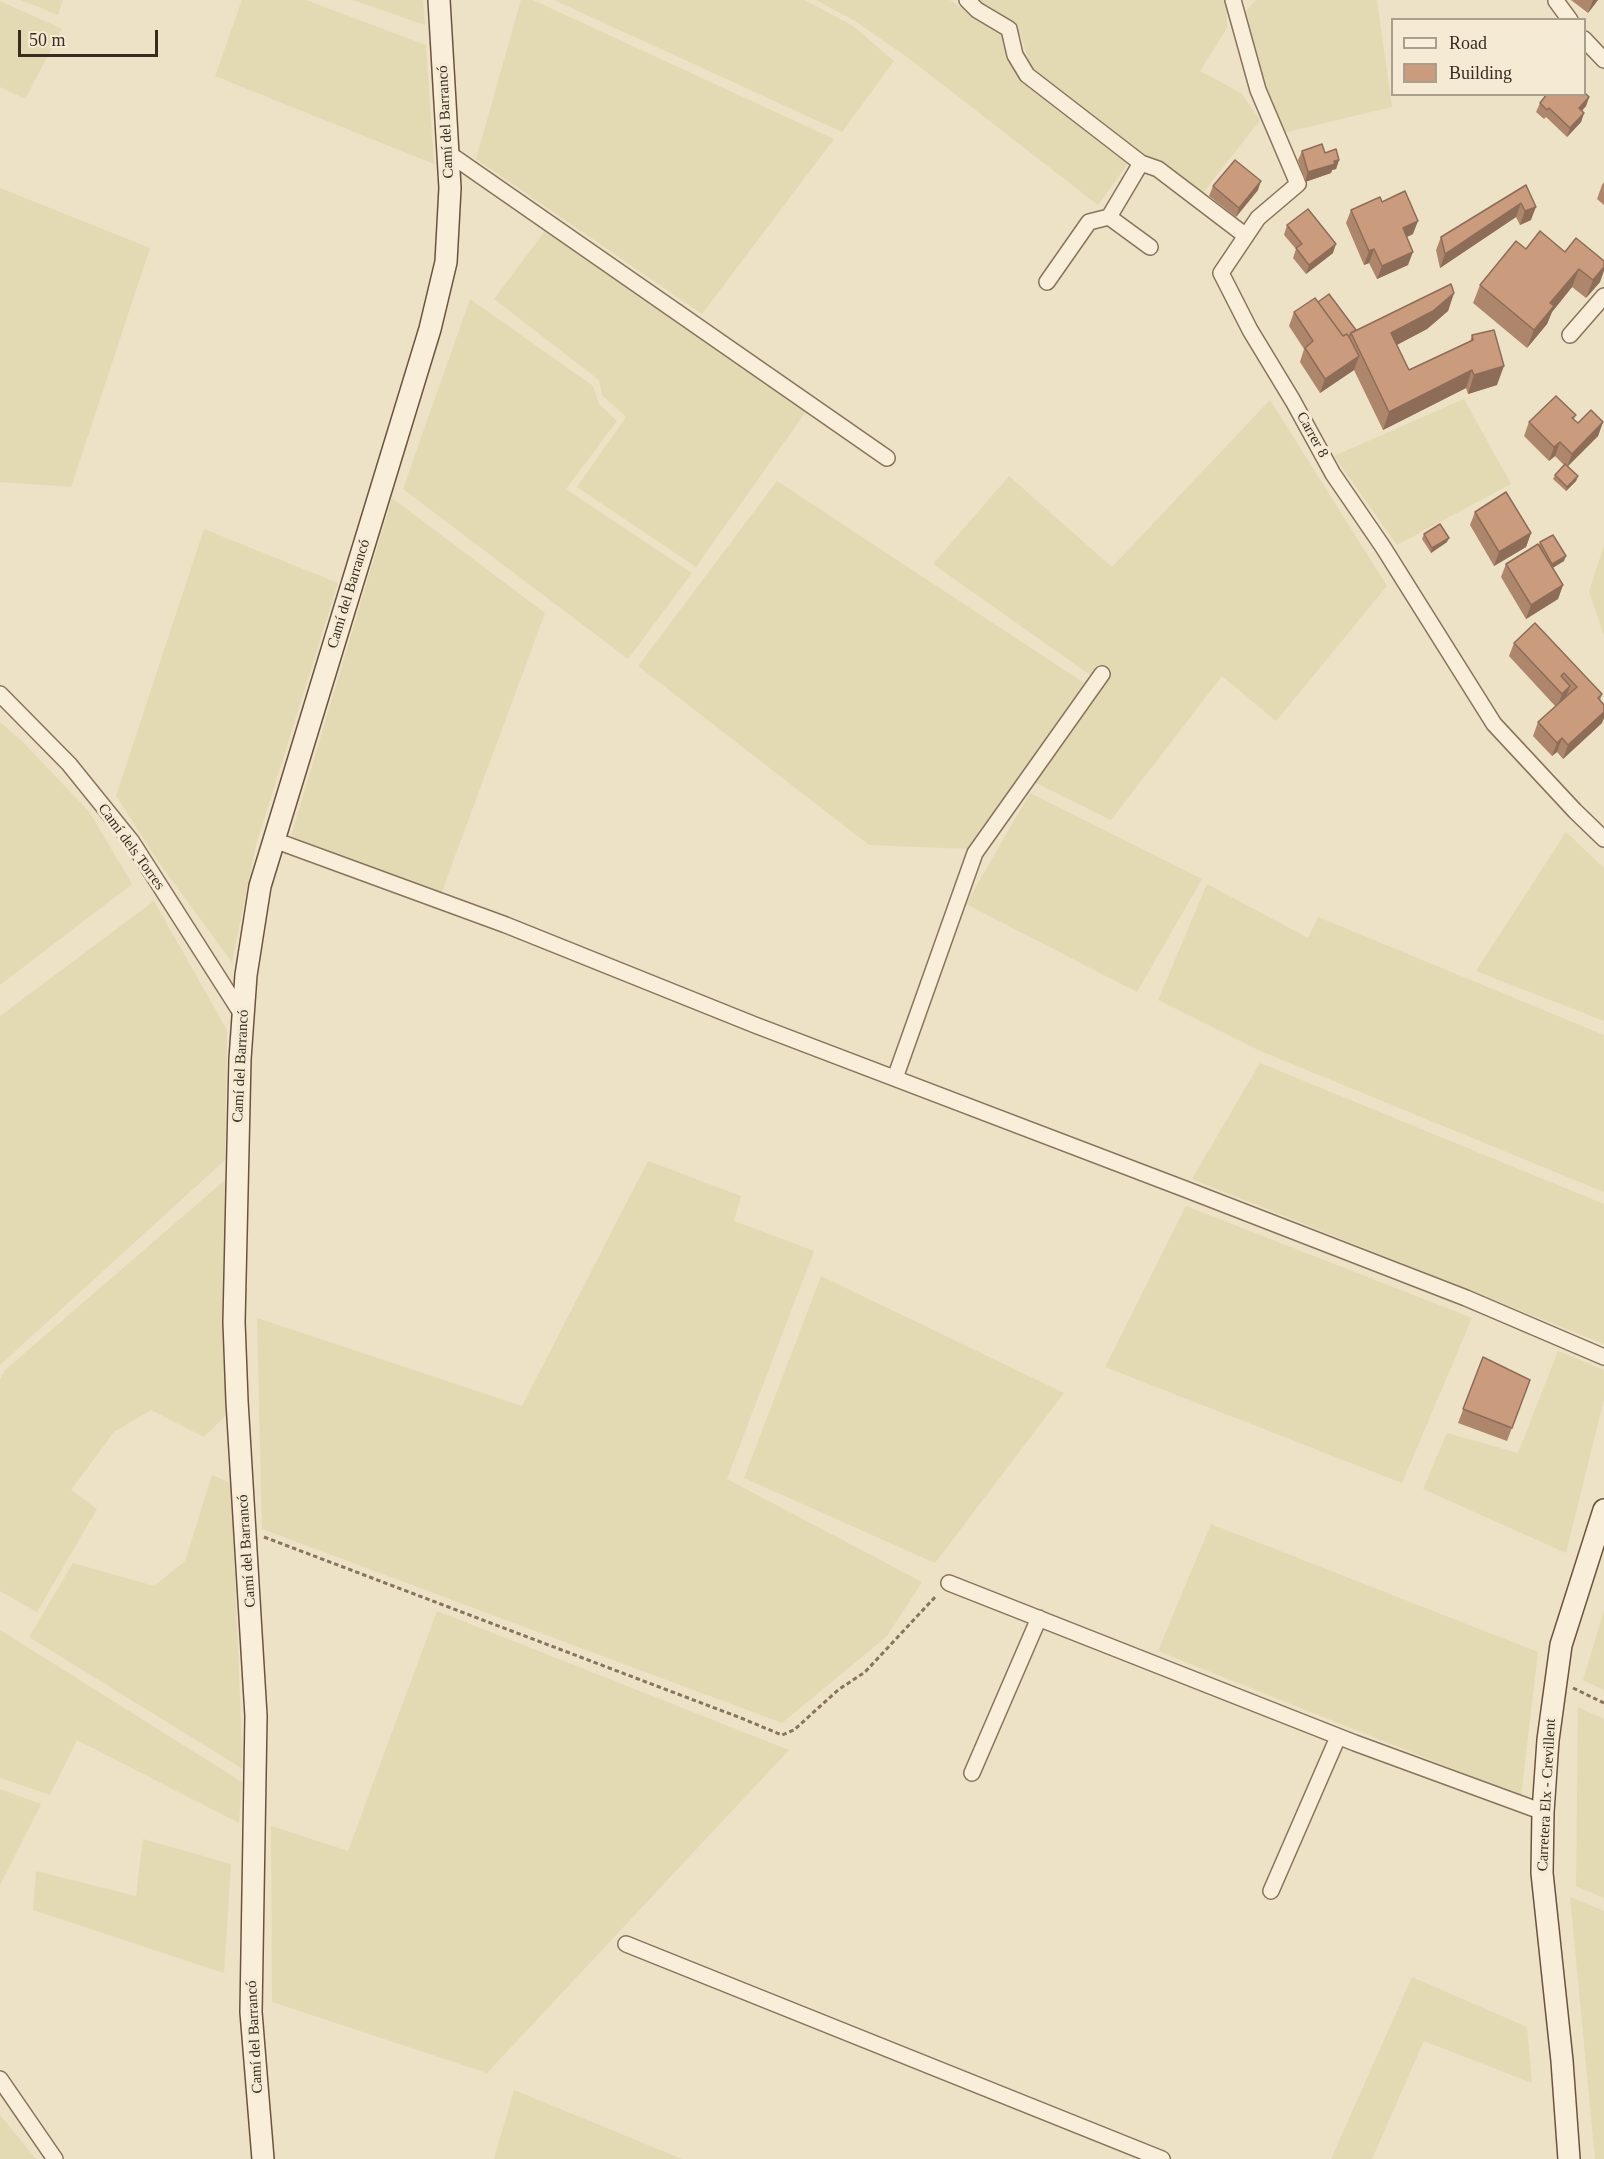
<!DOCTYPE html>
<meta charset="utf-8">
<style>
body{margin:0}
#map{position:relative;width:1604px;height:2159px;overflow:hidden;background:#ede1c6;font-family:"Times New Roman",serif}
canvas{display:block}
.legend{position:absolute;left:1391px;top:18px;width:195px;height:78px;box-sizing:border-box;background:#f5ebd5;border:2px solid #aa9e8c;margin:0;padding:8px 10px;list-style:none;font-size:18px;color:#392b1f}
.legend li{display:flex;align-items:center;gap:12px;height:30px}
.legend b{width:30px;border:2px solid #aa9e8c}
.scale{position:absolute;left:18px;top:30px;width:140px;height:27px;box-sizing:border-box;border:3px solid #392b1f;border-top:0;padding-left:8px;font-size:18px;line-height:21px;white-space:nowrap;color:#392b1f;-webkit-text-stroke:4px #f5ebd5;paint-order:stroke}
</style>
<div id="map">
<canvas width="1604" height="2159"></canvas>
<ul class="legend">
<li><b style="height:8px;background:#f8eed9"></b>Road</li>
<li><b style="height:16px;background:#ca9c7d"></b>Building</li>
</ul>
<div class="scale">50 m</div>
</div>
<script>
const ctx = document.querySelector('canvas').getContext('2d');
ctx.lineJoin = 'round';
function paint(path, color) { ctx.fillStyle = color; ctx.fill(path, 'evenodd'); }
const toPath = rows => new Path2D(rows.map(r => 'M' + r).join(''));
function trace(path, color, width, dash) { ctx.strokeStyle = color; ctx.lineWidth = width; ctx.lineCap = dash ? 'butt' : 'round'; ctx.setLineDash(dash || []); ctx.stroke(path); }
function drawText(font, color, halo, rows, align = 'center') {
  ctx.font = font + ' "Times New Roman",serif'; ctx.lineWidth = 6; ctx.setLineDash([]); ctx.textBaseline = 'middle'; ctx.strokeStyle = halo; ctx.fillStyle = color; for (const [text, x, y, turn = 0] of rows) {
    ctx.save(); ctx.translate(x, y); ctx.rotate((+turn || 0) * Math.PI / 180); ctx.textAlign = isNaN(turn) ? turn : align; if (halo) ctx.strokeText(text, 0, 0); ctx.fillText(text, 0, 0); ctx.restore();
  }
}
paint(toPath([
 [21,0,63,0,58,15],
 [242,0,306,0,426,45,434,164,215,76],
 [353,0,423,0,425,25],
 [521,0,533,0,834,139,702,314,476,159],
 [554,0,805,0,853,26,894,61,842,132],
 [816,0,950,0,1002,33,1021,79,1129,162,1098,205,907,57,855,21],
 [977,0,1226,0,1227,28,1200,71,1241,93,1260,120,1203,193,1154,158,1137,152,1032,70,1021,36],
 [1256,0,1377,0,1392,107,1283,133,1262,83,1245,12],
 [0,1,62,29,25,99,0,87],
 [0,188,150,248,71,487,0,482],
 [545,231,807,410,696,567,577,487,626,417,602,395,599,380,494,299],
 [470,299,593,386,599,404,617,421,566,489,692,573,628,659,403,489],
 [1464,399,1511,484,1397,545,1334,456],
 [1270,400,1387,586,1276,721,1222,676,1111,820,1032,781,1100,682,933,564,1009,476,1112,567],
 [777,481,1084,683,968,849,869,845,638,666],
 [392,498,545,613,441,894,291,836],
 [204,529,338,583,256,845,232,962,160,864,116,796],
 [1604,545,1604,635,1589,592],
 [0,722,23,742,90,813,132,884,0,985],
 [1030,793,1202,879,1137,992,966,904],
 [1566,832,1604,868,1604,1021,1476,971],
 [1207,884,1308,938,1318,917,1604,1035,1604,1192,1258,1050,1158,1000],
 [154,901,227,1030,225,1160,0,1365,0,1016],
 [1260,1063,1604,1204,1604,1344,1192,1179],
 [648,1161,741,1196,734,1221,814,1251,727,1479,922,1582,887,1636,782,1723,262,1529,257,1318,522,1406],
 [225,1180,227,1414,204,1437,151,1410,114,1432,71,1490,97,1509,37,1612,0,1591,0,1379,5,1370],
 [1186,1206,1472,1318,1402,1483,1105,1367],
 [821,1276,1064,1393,935,1563,744,1478],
 [1558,1351,1604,1370,1604,1399,1566,1553,1423,1489,1447,1433,1518,1453],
 [212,1475,231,1483,243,1769,29,1637,73,1563,154,1586,185,1561],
 [1211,1524,1538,1652,1521,1796,1158,1651],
 [1604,1610,1604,1690,1583,1680],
 [437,1611,789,1750,487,2073,272,2002,271,1826,348,1851],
 [0,1630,242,1782,239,1823,77,1740,50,1795,0,1778],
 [1578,1707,1604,1719,1604,1898,1576,1886],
 [0,1789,41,1804,0,1885],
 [143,1839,231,1864,224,1973,33,1910,36,1871,136,1896],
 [1570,1897,1604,1911,1604,2159,1595,2159],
 [1412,1977,1527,2027,1532,2083,1424,2041,1372,2159,1331,2159],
 [514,2090,682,2159,494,2159],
 [0,2115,36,2159,0,2159]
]), '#e3dab3');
const street = toPath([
 [967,0,977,10,1009,29,1015,55,1027,75,1141,163,1109,217,1089,222,1047,282],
 [1233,0,1258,90,1298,184,1258,218,1221,273,1250,330,1293,401,1333,474,1383,547,1494,724,1575,811,1604,839],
 [1556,1,1570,20],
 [1584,39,1604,60],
 [448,153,887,458],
 [1141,163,1158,169,1246,236],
 [1109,217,1150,247],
 [1570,335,1604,296],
 [0,694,69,764,132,842,243,1016],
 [274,840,506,925,755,1025,1185,1189,1466,1298,1604,1357],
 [895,1078,975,853,1102,674],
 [949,1583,1355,1743,1543,1812],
 [972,1773,1039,1618],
 [1271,1891,1338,1737],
 [626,1944,1162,2159],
 [0,2079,55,2159]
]);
const secondary = toPath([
 [263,2159,251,2012,256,1716,237,1401,234,1322,240,1059,246,975,260,886,430,329,446,262,450,188,439,0],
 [1569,2159,1562,2061,1542,1873,1543,1812,1548,1740,1561,1645,1604,1510]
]);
trace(street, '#88735c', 18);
trace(secondary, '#6a543f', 24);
trace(toPath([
 [264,1537,741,1718,782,1735,794,1730,838,1690,865,1672,937,1595],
 [1573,1688,1604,1703]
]), '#88735c', 3, [4.5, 3]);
trace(street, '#f8eed9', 15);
trace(secondary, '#f8eed9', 21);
paint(toPath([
 [1571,0,1598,0,1588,13],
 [1589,97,1586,106,1582,111,1584,113,1581,122,1567,137,1546,117,1544,119,1536,112,1540,103],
 [1302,151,1325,153,1339,160,1336,169,1332,170,1331,173,1305,182,1298,160],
 [1604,182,1604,205,1597,199,1602,185],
 [1526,185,1531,220,1520,225,1516,217,1440,268,1436,250,1441,237],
 [1213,186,1258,190,1236,217,1209,196],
 [1382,202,1413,234,1407,237,1408,265,1377,279,1369,263,1364,265,1346,223,1351,210],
 [1287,225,1333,253,1306,274,1293,258,1296,249,1284,235],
 [1540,231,1600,282,1586,298,1572,287,1552,312,1547,324,1527,348,1473,303,1480,285,1526,249],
 [1454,293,1448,311,1427,329,1397,345,1409,370,1470,342,1472,335,1497,385,1468,394,1466,388,1383,430,1354,370,1320,393,1300,362,1304,349,1289,326,1294,312,1318,302,1356,330],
 [1576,415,1574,419,1578,423,1603,422,1598,436,1568,466,1578,476,1576,481,1566,491,1553,479,1555,475,1564,465,1555,456,1549,461,1524,436,1529,422],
 [1475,512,1531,533,1526,547,1494,566,1470,525],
 [1424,534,1447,542,1431,553,1422,539],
 [1540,542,1564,561,1552,568,1563,585,1558,599,1526,619,1501,577,1506,564,1539,545],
 [1514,643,1602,694,1600,701,1602,723,1563,759,1557,752,1552,756,1533,736,1538,722,1556,707,1509,656],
 [1483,1357,1530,1380,1507,1441,1458,1423]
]), '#ae866c');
paint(toPath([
 [1593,0,1598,0,1588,13],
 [1589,97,1586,106,1576,117,1579,108],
 [1584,113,1581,122,1567,137,1570,128],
 [1339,160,1336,169,1332,170,1331,173,1305,182,1308,172],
 [1261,181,1258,190,1236,217,1239,208],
 [1521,203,1516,217,1440,268,1445,254],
 [1536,207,1531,220,1520,225,1525,211],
 [1418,221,1413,234,1398,241,1403,228],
 [1336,244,1333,253,1306,274,1309,265],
 [1374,249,1369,263,1364,265,1369,251],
 [1413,252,1408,265,1377,279,1382,266],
 [1604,267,1604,271,1600,282,1586,298,1593,280],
 [1579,269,1572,287,1552,312,1547,324,1527,348,1534,330,1550,303],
 [1454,293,1448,311,1427,329,1385,351,1391,333],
 [1359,356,1354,370,1320,393,1325,379],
 [1504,366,1497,385,1468,394,1474,375],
 [1472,370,1466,388,1383,430,1389,412],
 [1603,422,1598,436,1567,467,1572,454],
 [1560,442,1555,456,1549,461,1554,447],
 [1578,476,1576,481,1566,491,1567,487],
 [1531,533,1526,547,1494,566,1499,552],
 [1449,538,1447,542,1431,553,1432,548],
 [1566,556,1564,561,1551,569,1552,564],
 [1563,585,1558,599,1526,619,1531,605],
 [1570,686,1565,700,1557,708,1562,694],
 [1604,712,1604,718,1602,723,1563,759,1568,745],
 [1562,738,1557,752,1552,756,1557,743]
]), '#8d6d58');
const building = toPath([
 [1584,92,1589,97,1579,108,1584,113,1570,128,1549,108,1547,110,1540,103,1547,94,1584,94,1584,92],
 [1322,144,1325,153,1336,149,1339,160,1334,161,1335,164,1308,172,1302,151,1322,144],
 [1235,160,1261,181,1239,208,1213,186,1235,160],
 [1526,185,1536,207,1525,211,1521,203,1445,254,1441,237,1526,185],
 [1405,191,1418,221,1403,228,1413,252,1382,266,1374,249,1369,251,1351,210,1380,197,1382,202,1405,191],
 [1308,209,1336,244,1309,265,1296,248,1302,244,1287,225,1308,209],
 [1540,231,1565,252,1576,238,1604,261,1604,267,1593,280,1579,269,1550,303,1554,306,1534,330,1480,285,1516,241,1526,249,1540,231],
 [1451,284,1454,293,1433,311,1391,333,1409,370,1473,340,1472,335,1494,330,1504,366,1474,375,1472,370,1389,412,1351,333,1451,284],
 [1329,294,1356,330,1351,333,1349,337,1347,334,1343,336,1318,302,1329,294],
 [1315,298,1343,336,1347,334,1349,337,1359,356,1325,379,1305,348,1313,341,1294,312,1315,298],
 [1556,396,1576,415,1572,418,1578,423,1591,410,1603,422,1572,454,1560,442,1554,447,1529,422,1556,396],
 [1565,464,1578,476,1567,487,1555,475,1565,464],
 [1506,492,1531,533,1499,552,1475,512,1506,492],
 [1440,524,1449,538,1432,548,1424,534,1440,524],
 [1553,535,1566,556,1552,564,1540,542,1553,535],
 [1538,544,1563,585,1531,605,1506,564,1538,544],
 [1535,623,1602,694,1598,698,1604,705,1604,712,1568,745,1562,738,1557,743,1538,722,1577,687,1564,673,1561,676,1570,686,1562,694,1514,643,1535,623],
 [1483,1357,1530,1380,1512,1428,1463,1409,1483,1357]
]);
paint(building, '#ca9c7d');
trace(building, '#8d6d58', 1.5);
drawText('15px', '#392b1f', '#f5ebd5', [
 ["Camí del Barrancó",446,122,-93],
 ["Carrer 8",1312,435,61],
 ["Camí del Barrancó",349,594,-73],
 ["Camí dels Torres",131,847,54],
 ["Camí del Barrancó",241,1066,-87],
 ["Camí del Barrancó",247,1551,-94],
 ["Carretera Elx - Crevillent",1547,1795,-87],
 ["Camí del Barrancó",255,2037,-93]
]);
</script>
